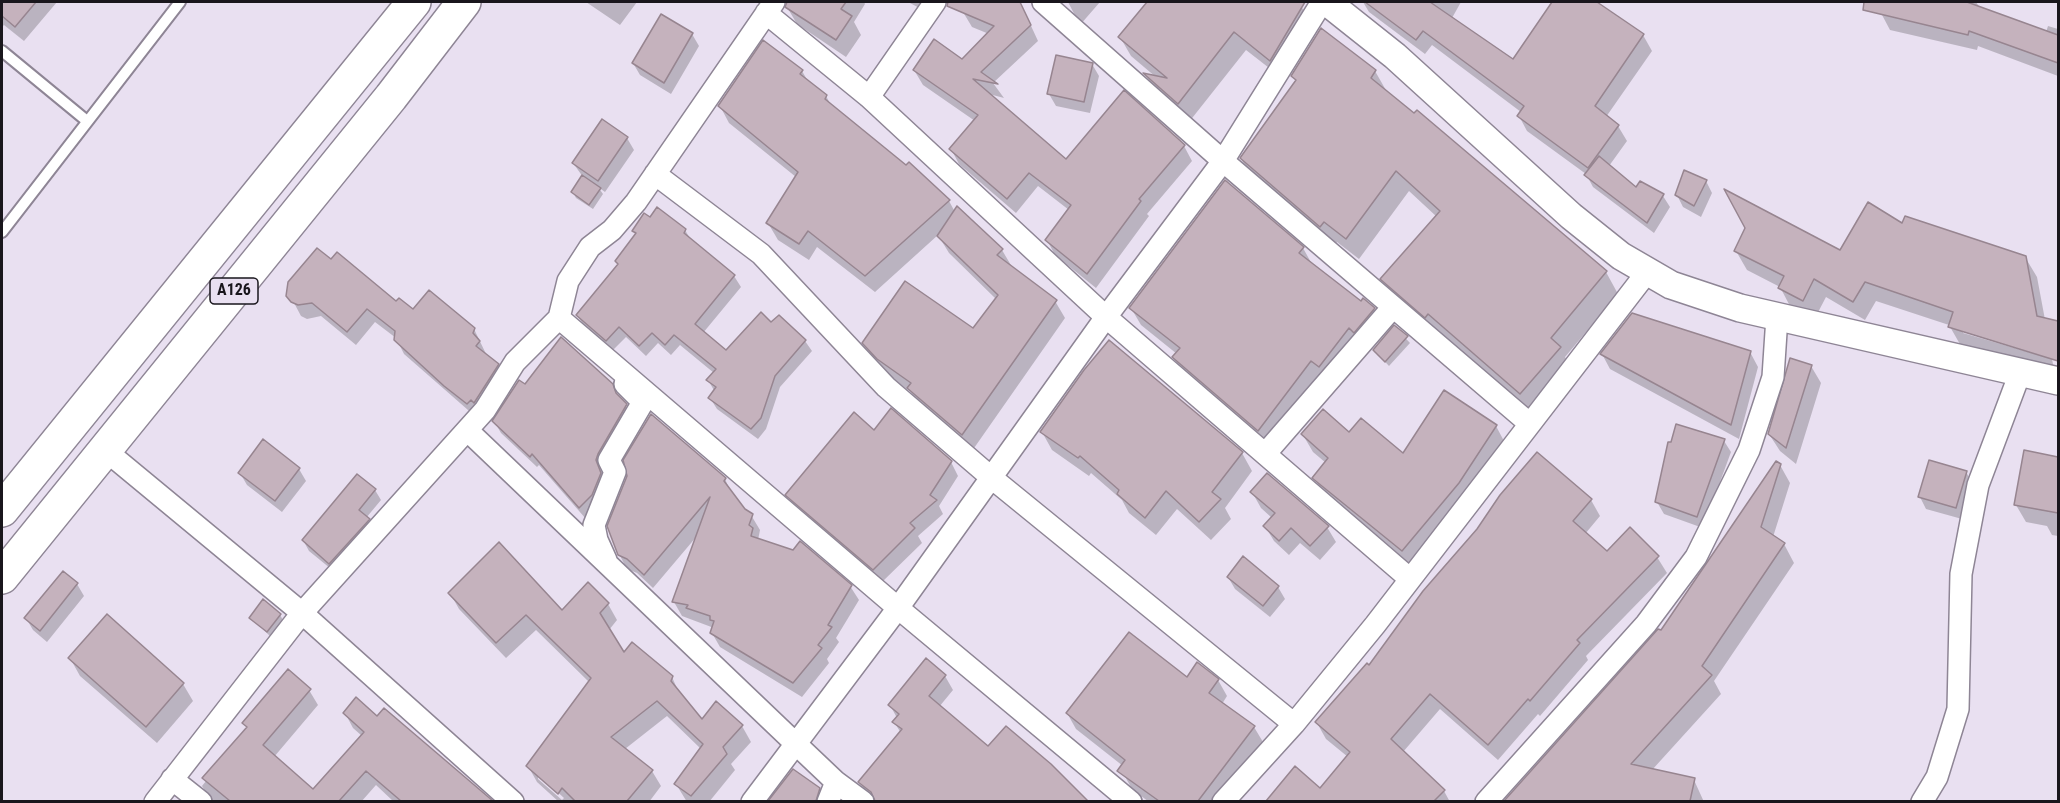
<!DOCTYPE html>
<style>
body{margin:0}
#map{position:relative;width:2060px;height:803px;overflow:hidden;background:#e9e0f1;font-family:"Roboto Condensed",sans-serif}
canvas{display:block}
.frame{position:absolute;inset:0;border:3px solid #19161c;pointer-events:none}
</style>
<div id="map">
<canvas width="2060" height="803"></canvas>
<div class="frame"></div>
</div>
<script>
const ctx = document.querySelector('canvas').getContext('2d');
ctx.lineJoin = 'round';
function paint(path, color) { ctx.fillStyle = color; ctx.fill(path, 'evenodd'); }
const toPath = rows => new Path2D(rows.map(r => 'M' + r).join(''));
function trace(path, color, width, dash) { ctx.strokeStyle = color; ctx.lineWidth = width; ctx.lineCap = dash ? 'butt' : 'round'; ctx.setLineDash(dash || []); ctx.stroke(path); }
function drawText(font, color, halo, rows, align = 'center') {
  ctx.font = font + ' "Roboto Condensed",sans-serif'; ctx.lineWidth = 5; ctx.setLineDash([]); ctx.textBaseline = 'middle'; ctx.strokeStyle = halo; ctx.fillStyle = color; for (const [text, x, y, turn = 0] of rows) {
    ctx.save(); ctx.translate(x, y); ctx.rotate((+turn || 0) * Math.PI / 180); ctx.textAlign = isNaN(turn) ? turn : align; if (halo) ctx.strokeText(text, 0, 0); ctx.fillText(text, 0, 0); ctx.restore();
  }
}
paint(toPath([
 [2,2,57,2,24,41,4,25,2,27],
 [586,2,637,2,620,25],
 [788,2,864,2,865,4,854,22,861,35,846,57,797,24,787,7],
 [908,2,936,2,927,12],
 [968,2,1020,2,1038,41,993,83,1004,98,989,94,1066,162,1184,146,1192,161,1147,214,1149,216,1096,288,1055,255,1047,240,1069,210,1038,186,1016,213,959,164,951,149,975,121,923,85,914,70,962,61,989,34,972,27,963,12],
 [1068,2,1100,2,1080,25],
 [1149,2,1298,2,1313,24,1282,78,1246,50,1189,122,1156,92,1146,75,1157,78,1131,56,1120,37],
 [1363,2,1461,2,1452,18,1513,61,1554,2,1594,2,1643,35,1652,51,1606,117,1618,126,1627,141,1609,166,1637,189,1663,196,1670,207,1654,233,1593,187,1586,174,1527,131,1519,116,1521,112,1432,45,1425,54,1369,12],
 [1884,2,1976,2,1980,8,2046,32,2048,26,2058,29,2058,76,1978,46,1977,50,1890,30,1881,13],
 [692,34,699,46,671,94,640,75,633,63],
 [764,42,802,71,809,83,826,96,832,107,906,167,909,164,949,201,955,212,1002,250,1012,267,1055,301,1065,318,972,451,919,405,911,392,889,376,874,360,864,343,973,330,996,299,949,253,938,235,875,292,817,247,809,260,778,240,768,223,796,177,729,123,720,106],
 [1092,64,1099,76,1090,113,1056,106,1049,94],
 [1375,71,1387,92,1414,115,1417,112,1606,272,1618,294,1565,357,1572,370,1533,415,1394,301,1382,279,1437,217,1409,191,1359,259,1337,242,1333,248,1254,180,1241,159,1296,82,1293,76],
 [627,138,634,150,605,192,598,187,603,194,593,209,576,198,573,192,583,177,573,163],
 [1706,181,1712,193,1701,217,1683,207,1677,195],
 [1903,225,2025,257,2037,277,2052,357,1963,330,1963,333,2052,359,2055,375,1961,346,1949,325,1876,301,1865,320,1826,297,1814,320,1791,308,1780,287,1747,270,1736,251,1841,252],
 [685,230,691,240,734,276,741,287,703,333,726,352,771,324,805,341,812,351,780,387,766,429,758,439,717,409,710,398,715,392,708,380,714,373,680,345,671,355,658,343,646,356,626,337,612,351,584,326,577,315,619,266,637,235,634,231],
 [1303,248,1313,266,1361,303,1374,309,1384,326,1268,448,1184,375,1174,358,1177,354,1141,325,1131,308],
 [293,301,397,304,474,329,487,356,498,365,506,379,476,417,404,354,396,338,375,322,356,345,321,316,307,319,301,316],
 [1395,327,1410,343,1389,366,1374,350],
 [1750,352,1758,367,1739,439,1610,369,1602,354],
 [1811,366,1821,383,1796,464,1780,451,1769,434],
 [611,385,633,417,604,466,602,473,607,485,586,519,539,465,537,467,501,433,494,421,525,386],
 [1496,426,1505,443,1412,567,1324,495,1314,478,1326,463,1313,452,1303,435,1349,435,1403,455],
 [875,432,951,462,958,476,939,506,943,514,918,536,922,543,881,583,795,508,787,495],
 [1042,432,1242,453,1252,471,1225,508,1231,519,1211,540,1177,509,1156,535,1129,513,1122,500,1091,473,1089,476,1052,450],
 [1724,441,1731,452,1703,528,1664,514,1657,502],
 [2026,452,2058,458,2058,536,2052,535,2047,526,2026,522,2016,505],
 [1780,465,1790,483,1773,537,1784,544,1794,563,1714,681,1721,694,1652,770,1694,780,1704,802,1505,802,1659,631,1662,632],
 [299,469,306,481,282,512,247,485,240,473],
 [1966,472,1973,484,1962,519,1926,509,1920,497],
 [725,479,732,495,744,510,751,515,760,530,758,540,850,586,859,600,836,638,839,642,827,659,829,663,802,697,720,647,712,633,714,628,682,616,674,602,697,536,653,588,637,573,627,569,619,554],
 [375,490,381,500,366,518,374,530,336,573,309,551,303,540],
 [1252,492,1327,527,1336,542,1320,560,1300,543,1289,555,1274,541,1265,526,1272,518,1261,508],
 [1591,500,1600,516,1585,534,1607,553,1657,557,1667,573,1586,656,1588,660,1540,716,1538,714,1498,760,1440,709,1403,752,1444,791,1450,802,1268,802,1295,768,1320,790,1348,757,1326,739,1317,723,1370,667],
 [63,573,77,584,84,596,47,642,33,630,26,618],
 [1228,577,1278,587,1285,599,1270,617,1235,589],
 [450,593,562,612,608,604,617,620,609,630,624,655,672,677,680,695,703,722,716,703,742,726,751,742,731,764,735,770,709,802,687,802,676,784,701,749,667,716,625,749,652,771,661,786,649,802,559,802,537,782,528,766,589,682,536,630,506,658,459,609],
 [538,774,564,798,562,800,538,779],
 [280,615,283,620,271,637,251,618],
 [70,658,183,684,193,701,157,743,80,676],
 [927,660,945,676,953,690,939,707,988,749,1050,765,1086,802,874,802,868,797,860,783,901,733,894,722,897,718,890,705],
 [1187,679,1218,680,1227,696,1222,704,1254,727,1263,742,1219,802,1149,802,1132,789,1123,773,1123,766,1076,729,1067,713],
 [309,690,318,705,274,757,314,791,362,736,353,728,345,713,377,718,452,766,490,802,394,802,376,785,361,802,212,802,202,786,248,729,244,723],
 [793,771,813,785,821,798,819,802,770,802]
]), '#0003');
const building = toPath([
 [2,2,36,2,15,27,2,16,2,2],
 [787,2,846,2,841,9,852,16,836,40,785,7,787,2],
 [948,2,1020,2,1031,25,981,72,998,84,973,79,1066,159,1124,90,1185,145,1139,199,1141,201,1087,274,1045,240,1071,205,1029,173,1007,199,949,149,978,115,913,70,934,39,962,59,994,26,947,6,948,2],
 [1147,2,1305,2,1270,61,1234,32,1178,104,1143,73,1167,78,1118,37,1147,2],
 [1365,2,1430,2,1513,59,1552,2,1597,2,1644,34,1595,106,1619,125,1588,168,1517,116,1524,106,1423,31,1416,40,1365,2],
 [1864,2,1967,2,2058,35,2058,63,1969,31,1968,35,1863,10,1864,2],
 [661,14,693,33,664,83,632,63,661,14],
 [1321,28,1376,70,1371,78,1414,113,1417,110,1607,271,1551,338,1561,347,1520,394,1428,314,1425,318,1380,279,1440,211,1396,171,1346,239,1324,222,1320,227,1240,158,1296,80,1291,76,1321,28],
 [763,40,803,70,800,74,827,95,825,99,906,165,909,162,950,200,865,276,808,231,799,244,766,223,798,172,718,106,763,40],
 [1056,55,1093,63,1084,102,1047,94,1056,55],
 [602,119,628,137,598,181,572,163,602,119],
 [1599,156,1636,187,1640,181,1664,194,1647,223,1584,175,1599,156],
 [1684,170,1707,180,1694,206,1675,195,1684,170],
 [582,175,601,188,589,205,571,192,582,175],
 [1225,180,1304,247,1299,253,1361,301,1363,298,1375,308,1354,333,1349,328,1319,367,1311,361,1258,431,1172,357,1180,348,1129,308,1225,180],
 [1724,189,1840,250,1868,202,1902,223,1905,216,2026,256,2037,316,2058,321,2058,361,1948,327,1953,312,1865,282,1853,302,1814,279,1803,301,1778,288,1784,276,1734,251,1745,228,1724,189],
 [957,206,1003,249,997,255,1057,300,962,435,907,388,911,383,877,359,862,343,905,281,973,328,998,295,937,236,957,206],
 [657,207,686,229,684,233,735,275,695,324,726,350,761,312,771,322,779,315,806,340,775,376,761,418,751,429,708,398,716,387,706,380,716,369,674,335,665,345,652,333,639,346,619,327,606,341,576,315,618,264,615,261,636,233,632,231,644,213,650,217,657,207],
 [317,248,331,259,337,252,396,301,399,298,413,309,429,290,475,328,473,333,480,341,476,346,499,364,474,403,471,400,467,404,444,386,394,340,395,331,367,309,347,332,312,303,298,305,291,302,286,296,288,282,317,248],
 [1632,313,1751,351,1731,425,1600,354,1632,313],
 [1394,325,1408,336,1385,362,1373,350,1394,325],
 [561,337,613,384,616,393,627,404,598,454,596,460,601,473,592,495,579,508,532,454,530,457,492,421,519,380,525,384,561,337],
 [1109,340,1243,452,1212,492,1221,499,1199,522,1166,491,1145,518,1117,494,1119,490,1080,456,1078,458,1040,432,1084,370,1109,340],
 [1790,358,1812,365,1786,448,1768,434,1790,358],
 [1444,390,1497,425,1459,483,1402,551,1312,478,1328,458,1301,434,1323,409,1349,432,1361,418,1403,453,1444,390],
 [891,408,952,461,930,495,937,500,910,523,915,528,873,570,785,495,854,412,874,430,891,408],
 [651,414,726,478,724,481,745,509,753,514,749,525,753,528,751,536,793,550,800,541,852,585,828,625,832,627,818,645,822,648,793,683,710,633,714,621,710,620,710,616,686,608,688,605,672,602,710,497,644,575,627,559,618,555,607,526,627,476,623,460,651,414],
 [1676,424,1725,439,1697,517,1655,502,1668,442,1671,442,1676,424],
 [263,439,300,468,275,501,238,473,263,439],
 [2024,450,2058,457,2058,513,2014,505,2024,450],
 [1537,452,1592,499,1573,521,1607,551,1630,527,1659,556,1577,640,1580,643,1530,701,1528,699,1488,745,1430,694,1391,739,1445,790,1434,801,1266,801,1295,766,1320,788,1350,752,1315,722,1367,663,1369,665,1423,591,1477,529,1500,495,1537,452],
 [1929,460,1967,471,1956,508,1918,497,1929,460],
 [1776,461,1781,464,1761,527,1785,543,1702,666,1712,675,1631,764,1695,778,1690,801,1504,801,1658,629,1661,630,1776,461],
 [1267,473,1329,526,1310,546,1291,528,1279,541,1263,526,1275,513,1250,492,1267,473],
 [357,474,376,489,359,510,370,519,329,564,302,540,357,474],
 [499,542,562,610,588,582,609,603,600,613,624,652,632,642,673,676,671,681,702,719,716,701,743,725,723,747,727,754,691,796,674,784,703,744,657,701,611,737,653,770,627,801,575,801,562,788,558,794,526,766,591,678,526,615,496,643,448,593,499,542],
 [1243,556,1279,586,1263,606,1227,577,1243,556],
 [63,571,78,583,40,631,24,618,63,571],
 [263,599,281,614,267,632,249,618,263,599],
 [107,614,184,683,146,727,68,658,107,614],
 [1129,632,1187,677,1197,662,1219,679,1209,693,1255,726,1198,801,1159,801,1117,771,1125,760,1066,713,1129,632],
 [926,658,946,675,929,696,988,746,1006,726,1051,764,1088,801,875,801,871,792,858,782,902,729,892,722,899,714,888,705,926,658],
 [288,669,311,689,263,745,313,789,364,732,343,713,356,697,377,716,384,708,493,801,401,801,366,771,339,801,230,801,202,778,247,727,242,723,288,669],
 [793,769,820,788,816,801,768,801,793,769]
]);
paint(building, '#c5b2bd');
trace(building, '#978590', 1.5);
const service = toPath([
 [2,51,87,121],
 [2,232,180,2]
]);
const minor = toPath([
 [1043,2,1223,161,1530,424],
 [766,13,869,97,1106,317,1410,579],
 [869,97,935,2],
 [655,174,761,254,886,387,993,479,1294,724],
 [559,318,898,608,1131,802],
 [467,430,797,745,836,782,863,802],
 [105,450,302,613,513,802],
 [1265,454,1393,307],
 [606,560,597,540,594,525,615,472,609,460,643,402,625,384],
 [172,779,201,802],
 [155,802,302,613,467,430,485,410,515,362,559,318,568,281,590,247,612,230,636,202,774,2],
 [752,802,898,608,1106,317,1223,161,1322,2],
 [828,802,836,782],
 [1223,802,1294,724,1375,625,1648,271],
 [1486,802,1646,624,1696,557,1749,450,1773,377,1777,317],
 [1922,802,1937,777,1958,709,1961,574,1978,485,2020,373]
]);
const tertiary = toPath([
 [1327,2,1395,56,1571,216,1621,256,1671,285,1740,308,2058,381]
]);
const trunk = toPath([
 [2,510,414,2],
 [2,577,391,97,464,2]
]);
trace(service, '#8e8595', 14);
trace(minor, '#8e8595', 24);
trace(tertiary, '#8e8595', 30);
trace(trunk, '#8e8595', 36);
trace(service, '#fff', 10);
trace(minor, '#fff', 21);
trace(tertiary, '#fff', 27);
trace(trunk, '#fff', 33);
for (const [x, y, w] of [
 [234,291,48]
]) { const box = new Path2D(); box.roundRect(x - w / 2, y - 13, w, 26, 4.5); ctx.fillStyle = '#e9e0f1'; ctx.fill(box); trace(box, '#19161c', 1.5); }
drawText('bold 16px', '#19161c', null, [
 ["A126",234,291]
]);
</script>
